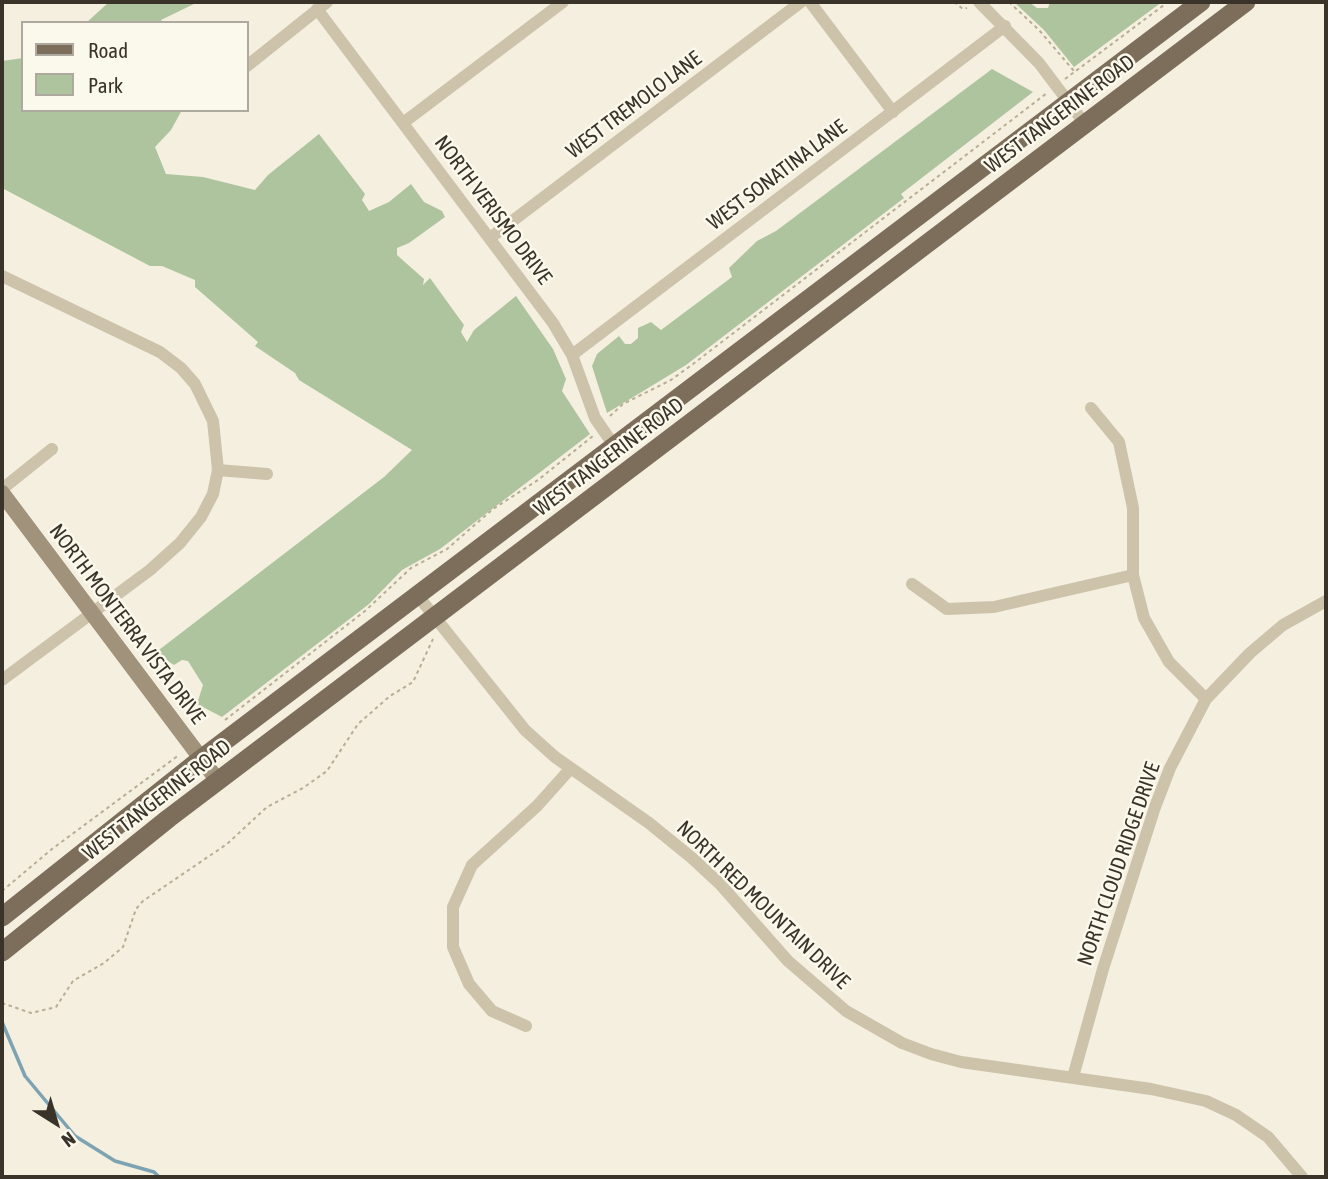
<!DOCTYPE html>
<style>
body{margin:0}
#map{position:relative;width:1328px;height:1179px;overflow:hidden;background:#f4efdf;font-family:"Asap Condensed",sans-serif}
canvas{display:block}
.frame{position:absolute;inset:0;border:4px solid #3a332a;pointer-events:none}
.legend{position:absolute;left:21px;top:21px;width:228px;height:91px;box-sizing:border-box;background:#fbf8ec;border:2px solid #aea99e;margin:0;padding:9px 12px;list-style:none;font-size:21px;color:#3a332a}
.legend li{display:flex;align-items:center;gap:14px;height:35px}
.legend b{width:35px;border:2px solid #aea99e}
.north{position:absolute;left:21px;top:1088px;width:70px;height:70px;-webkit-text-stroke:5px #fbf8ec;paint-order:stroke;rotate:143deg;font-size:19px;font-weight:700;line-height:28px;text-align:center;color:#3a332a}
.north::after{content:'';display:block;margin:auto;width:24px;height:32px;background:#3a332a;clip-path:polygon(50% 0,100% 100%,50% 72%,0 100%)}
</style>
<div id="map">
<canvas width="1328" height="1179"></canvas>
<div class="frame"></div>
<ul class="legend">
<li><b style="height:9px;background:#7d6e5b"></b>Road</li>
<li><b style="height:19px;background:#aec49e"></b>Park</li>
</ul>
<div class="north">N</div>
</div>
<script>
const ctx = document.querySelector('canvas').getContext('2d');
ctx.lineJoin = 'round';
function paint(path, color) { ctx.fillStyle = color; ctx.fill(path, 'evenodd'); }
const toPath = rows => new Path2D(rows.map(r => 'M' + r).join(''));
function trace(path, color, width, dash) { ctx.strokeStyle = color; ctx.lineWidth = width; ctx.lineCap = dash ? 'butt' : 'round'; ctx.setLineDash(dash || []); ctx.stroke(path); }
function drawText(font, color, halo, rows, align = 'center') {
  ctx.font = font + ' "Asap Condensed",sans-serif'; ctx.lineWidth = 5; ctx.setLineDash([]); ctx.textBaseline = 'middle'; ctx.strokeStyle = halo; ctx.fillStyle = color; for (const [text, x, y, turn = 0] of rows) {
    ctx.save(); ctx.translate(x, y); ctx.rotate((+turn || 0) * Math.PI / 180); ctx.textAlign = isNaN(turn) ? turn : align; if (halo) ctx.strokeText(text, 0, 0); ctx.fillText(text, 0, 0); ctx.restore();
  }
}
paint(toPath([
 [109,2,198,2,161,20,163,23,86,23],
 [1014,2,1029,2,1037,8,1048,8,1050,2,1162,2,1074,67,1044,30],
 [23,58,23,110,182,110,171,130,155,147,166,174,203,177,255,190,268,175,319,134,365,194,362,200,369,211,389,202,411,184,424,202,442,211,445,217,409,243,397,248,397,255,424,279,423,285,430,278,464,325,461,332,467,342,474,330,516,296,553,349,566,379,562,391,590,434,440,549,402,570,369,604,222,717,197,704,203,685,188,661,182,660,174,665,155,653,384,477,412,450,299,380,295,373,255,346,258,342,195,287,195,280,162,266,150,266,2,188,2,61],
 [992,69,1033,92,901,194,904,198,686,365,607,413,592,366,597,354,619,336,625,344,631,344,638,338,638,328,651,322,661,330,732,277,729,268,757,241,776,231]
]), '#aec49e');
trace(toPath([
 [2,1022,25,1076,75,1136,115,1161,154,1172,159,1177]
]), '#7da3b2', 3.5);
trace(toPath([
 [954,2,963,9,967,8],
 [1009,2,1039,30,1074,71],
 [1065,79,1168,2],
 [610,416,623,404,671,380,693,364,1047,93],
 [225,720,365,611,411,568,447,549,493,509,538,480,593,436],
 [2,891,52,849,179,755],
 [2,1003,31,1013,56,1007,73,981,104,963,123,947,136,909,143,901,227,844,267,807,303,788,327,771,358,724,390,696,413,682,433,639]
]), '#b9ad94', 2, [3.5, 3.5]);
trace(toPath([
 [810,2,893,112],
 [979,2,1039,63,1085,124],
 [317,9,553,323,572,355,595,418,615,447],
 [247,66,327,2],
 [403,123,563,2],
 [490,238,801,2],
 [2,276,160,352,181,368,195,384,213,421,218,470,213,494,201,517,180,543,150,570,2,680],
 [572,355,1005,26],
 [1091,408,1119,442,1133,508,1133,575,1144,618,1169,662,1206,699],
 [218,470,267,474],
 [2,489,52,449],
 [912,584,947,609,994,607,1133,575],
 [418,596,525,730,555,757,649,823,692,858,720,884,788,961,846,1011,902,1043,931,1054,961,1062,1151,1089,1206,1101,1236,1115,1268,1137,1302,1177],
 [526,1026,492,1011,469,984,453,947,453,907,472,865,537,806,571,768],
 [1073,1077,1103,969,1155,807,1170,768,1206,699,1250,653,1283,625,1326,601]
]), '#cdc2aa', 12);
trace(toPath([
 [2,493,218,781]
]), '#a1927b', 16);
trace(toPath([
 [2,917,201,759,1201,2],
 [2,952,169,818,1246,2]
]), '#7d6e5b', 19);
drawText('21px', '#3a332a', '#fbf8ec', [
 ["WEST TREMOLO LANE",634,105,-37],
 ["WEST TANGERINE ROAD",1060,114,-37],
 ["WEST SONATINA LANE",777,175,-37],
 ["NORTH VERISMO DRIVE",493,210,53],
 ["WEST TANGERINE ROAD",609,457,-37],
 ["NORTH MONTERRA VISTA DRIVE",127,624,53],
 ["WEST TANGERINE ROAD",157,800,-38],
 ["NORTH CLOUD RIDGE DRIVE",1119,864,-71],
 ["NORTH RED MOUNTAIN DRIVE",763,905,44]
]);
</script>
